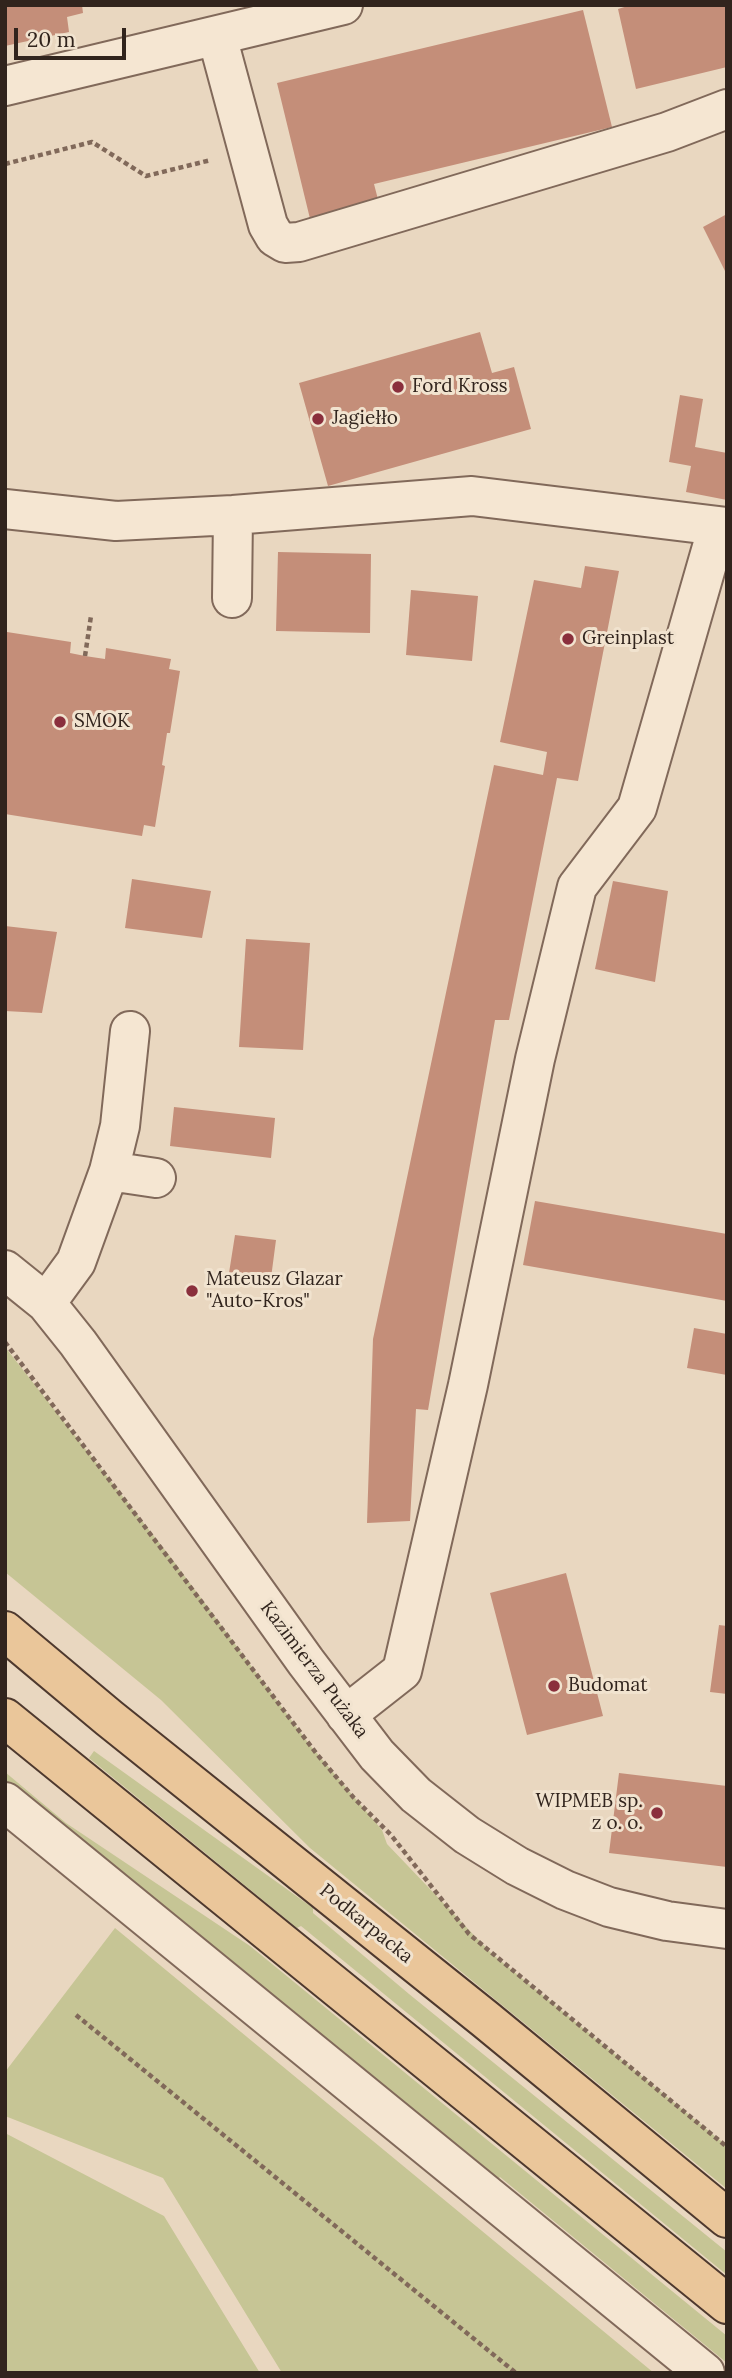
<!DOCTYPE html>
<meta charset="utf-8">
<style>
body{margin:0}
#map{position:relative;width:732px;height:2378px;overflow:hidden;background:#e9d7c0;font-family:Lora,serif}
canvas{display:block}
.frame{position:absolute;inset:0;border:7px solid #31241d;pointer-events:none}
.scale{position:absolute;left:14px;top:28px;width:112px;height:32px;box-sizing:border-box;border:4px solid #31241d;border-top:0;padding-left:9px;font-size:21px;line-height:24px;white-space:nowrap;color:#31241d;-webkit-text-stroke:5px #f1e3cf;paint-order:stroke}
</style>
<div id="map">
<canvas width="732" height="2378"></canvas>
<div class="frame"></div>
<div class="scale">20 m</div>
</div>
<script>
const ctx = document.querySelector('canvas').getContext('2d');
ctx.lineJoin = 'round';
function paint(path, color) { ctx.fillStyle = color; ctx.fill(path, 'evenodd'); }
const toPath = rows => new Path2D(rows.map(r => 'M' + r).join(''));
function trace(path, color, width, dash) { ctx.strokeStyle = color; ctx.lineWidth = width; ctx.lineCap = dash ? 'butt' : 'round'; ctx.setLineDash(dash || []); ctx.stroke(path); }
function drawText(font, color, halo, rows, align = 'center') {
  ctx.font = font + ' Lora,serif'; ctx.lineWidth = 6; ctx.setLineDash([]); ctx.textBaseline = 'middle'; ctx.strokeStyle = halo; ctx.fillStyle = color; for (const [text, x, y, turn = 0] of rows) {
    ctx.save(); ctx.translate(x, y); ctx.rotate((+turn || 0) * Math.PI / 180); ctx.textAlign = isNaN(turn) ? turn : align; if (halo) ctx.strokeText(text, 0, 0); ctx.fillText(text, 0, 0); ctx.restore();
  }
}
paint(toPath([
 [5,1347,172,1559,309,1744,382,1830,387,1844,491,1953,727,2146,727,2189,310,1848,161,1700,5,1572],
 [94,1751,313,1908,313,1913,409,1994,727,2252,727,2275,301,1926,297,1928,89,1758],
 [5,1772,66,1823,250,1946,727,2336,727,2363,500,2177,498,2179,5,1782],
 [115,1928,654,2373,282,2373,163,2178,5,2116,5,2072],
 [5,2133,164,2216,260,2373,5,2373]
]), '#c6c595');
paint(toPath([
 [5,5,82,5,83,13,67,17,69,32,5,46],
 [631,5,727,5,727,67,636,89,618,9],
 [583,10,612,127,374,184,382,215,313,231,277,83],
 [727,214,727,275,703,227],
 [480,332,492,373,514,367,531,429,328,486,299,383],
 [680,395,703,399,695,447,727,453,727,500,686,492,691,466,669,462],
 [278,552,371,554,370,633,276,631],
 [585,566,619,571,578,781,557,778,509,1020,495,1020,428,1410,416,1409,410,1521,367,1523,373,1339,494,765,543,775,547,752,500,742,534,580,581,588],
 [411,590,478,596,472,661,406,655],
 [7,632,71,642,70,653,85,656,105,659,106,648,171,659,169,669,180,671,170,733,167,733,162,765,165,766,155,827,144,825,142,836,5,814],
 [132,879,211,891,202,938,125,928],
 [613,881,668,891,655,982,595,969],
 [5,926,57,932,42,1013,5,1011],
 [246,939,310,943,303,1050,239,1047],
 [174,1107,275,1118,271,1158,170,1146],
 [535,1201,727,1234,727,1301,523,1265],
 [235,1235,276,1240,271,1278,229,1273],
 [694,1328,727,1334,727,1375,687,1368],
 [566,1573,603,1716,527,1735,490,1593],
 [719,1625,727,1626,727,1694,710,1692],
 [619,1773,727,1786,727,1867,609,1853]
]), '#c48e79');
const minor = toPath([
 [217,36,268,225,275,237,285,243,299,242,667,132,727,109],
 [5,86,343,5],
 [5,509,116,521,233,515,472,496,727,527],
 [232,598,233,515],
 [109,1171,156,1178],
 [5,1270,46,1303,78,1343,306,1662,377,1755,416,1795,467,1835,517,1866,565,1890,609,1907,667,1921,727,1929],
 [46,1303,76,1262,109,1171,120,1126,130,1031],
 [346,1715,402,1671,468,1385,535,1059,577,887,637,808,718,526],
 [5,1802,705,2373]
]);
const major = toPath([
 [5,1631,109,1718,485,2019,727,2218],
 [5,1718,727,2304]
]);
trace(minor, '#81695a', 42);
trace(major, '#4e392e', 42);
trace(toPath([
 [5,164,92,142,146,176,211,160],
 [85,656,91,616],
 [5,1342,316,1753,354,1798,391,1835,469,1934,727,2147],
 [76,2015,516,2373]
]), '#81695a', 4.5, [5, 3.5]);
trace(minor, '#f5e6d2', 38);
trace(major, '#eac69a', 38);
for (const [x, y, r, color] of [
 [398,387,7,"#8a2f3c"],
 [318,419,7,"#8a2f3c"],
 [568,639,7,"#8a2f3c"],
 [60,722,7,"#8a2f3c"],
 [192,1291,7,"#8a2f3c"],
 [554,1686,7,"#8a2f3c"],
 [657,1813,7,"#8a2f3c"]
]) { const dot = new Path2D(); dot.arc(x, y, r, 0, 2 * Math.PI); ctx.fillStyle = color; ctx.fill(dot); trace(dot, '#f1e3cf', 2.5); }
drawText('19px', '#31241d', '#f1e3cf', [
 ["Ford Kross",412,387],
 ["Jagiełło",332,419],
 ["Greinplast",582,639],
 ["SMOK",74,722],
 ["Mateusz Glazar",206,1280],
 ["\"Auto-Kros\"",206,1302],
 ["Budomat",568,1686],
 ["WIPMEB sp.",643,1802,"right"],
 ["z o. o.",643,1824,"right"]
], 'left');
drawText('19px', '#31241d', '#f1e3cf', [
 ["Kazimierza Pużaka",314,1670,53],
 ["Podkarpacka",366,1924,39]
]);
</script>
